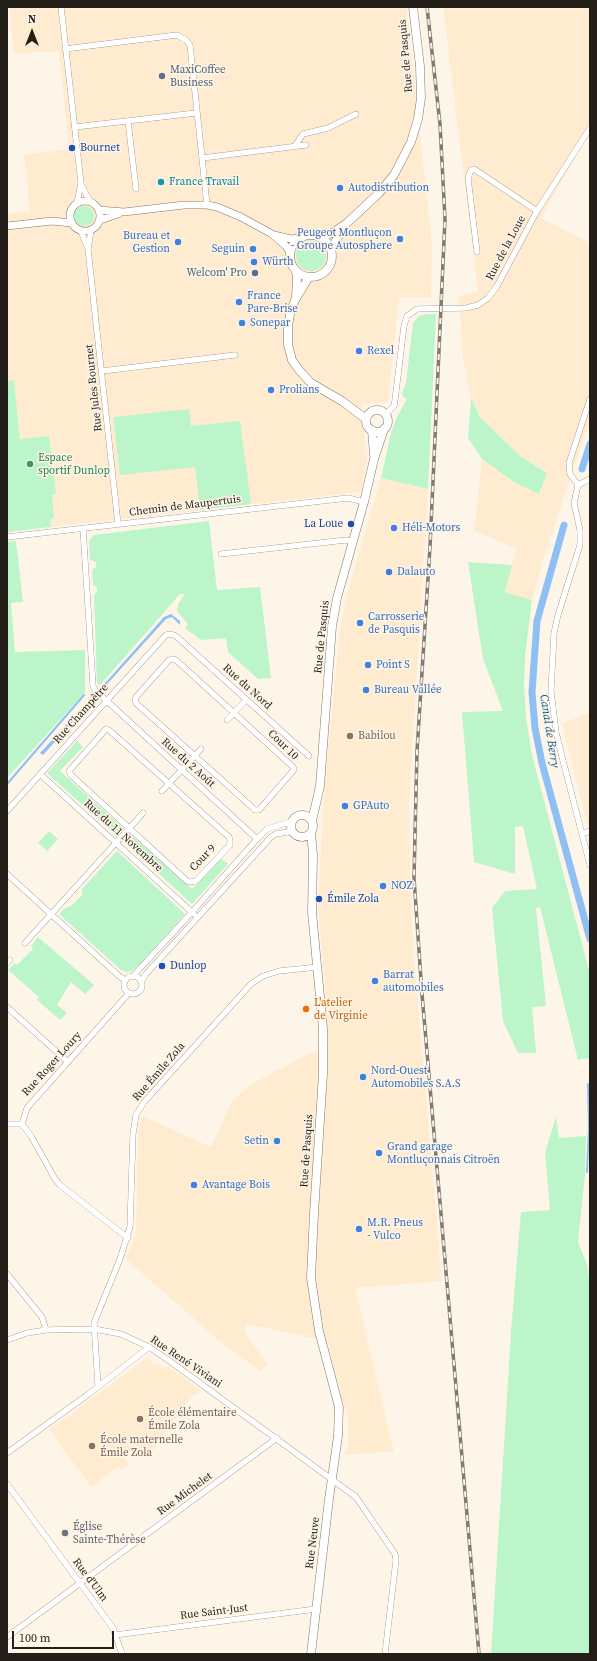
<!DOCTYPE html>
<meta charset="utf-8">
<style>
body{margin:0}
#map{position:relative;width:597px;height:1661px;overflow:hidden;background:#fef5e9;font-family:"Source Serif 4",serif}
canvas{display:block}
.frame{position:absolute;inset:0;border:8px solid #231e17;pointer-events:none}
.north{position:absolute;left:12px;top:12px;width:40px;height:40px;-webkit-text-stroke:3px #fef5e9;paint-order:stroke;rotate:0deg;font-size:11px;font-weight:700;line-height:16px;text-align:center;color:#231e17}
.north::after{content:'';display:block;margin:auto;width:14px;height:18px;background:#231e17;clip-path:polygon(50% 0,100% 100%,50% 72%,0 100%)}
.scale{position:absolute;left:12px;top:1631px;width:102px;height:18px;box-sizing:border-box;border:2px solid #231e17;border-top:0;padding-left:5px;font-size:12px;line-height:14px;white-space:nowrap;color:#231e17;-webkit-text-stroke:3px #fef5e9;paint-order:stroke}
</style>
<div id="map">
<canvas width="597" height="1661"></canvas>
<div class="frame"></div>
<div class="north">N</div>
<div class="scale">100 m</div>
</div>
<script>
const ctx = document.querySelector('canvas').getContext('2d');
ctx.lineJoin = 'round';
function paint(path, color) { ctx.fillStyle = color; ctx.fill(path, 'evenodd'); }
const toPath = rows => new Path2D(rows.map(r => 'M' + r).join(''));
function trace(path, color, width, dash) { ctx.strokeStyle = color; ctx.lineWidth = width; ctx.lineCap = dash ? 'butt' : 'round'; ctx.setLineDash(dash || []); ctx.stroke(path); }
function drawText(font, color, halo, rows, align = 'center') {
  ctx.font = font + ' "Source Serif 4",serif'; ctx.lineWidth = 3; ctx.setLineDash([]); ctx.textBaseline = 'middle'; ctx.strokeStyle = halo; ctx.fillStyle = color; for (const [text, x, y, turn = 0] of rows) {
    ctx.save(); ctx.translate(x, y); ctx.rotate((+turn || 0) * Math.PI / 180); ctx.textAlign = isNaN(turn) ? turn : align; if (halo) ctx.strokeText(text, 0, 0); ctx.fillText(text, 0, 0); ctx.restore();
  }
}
paint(toPath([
 [9,7,406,7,432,244,431,298,399,297,388,402,362,404,367,462,361,492,51,527,50,521,54,517,52,494,56,494,49,436,20,439,14,380,7,381,7,214,30,211,24,155,69,149,59,51,14,54],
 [443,7,590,7,590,131,541,218,590,243,590,419,543,561,532,600,505,592,516,548,474,531,482,459,514,482,539,494,547,473,520,456,480,417,471,398,462,354,459,296,478,292],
 [381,478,428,489,409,804,410,882,414,961,442,1281,355,1288,394,1451,345,1455,348,1443,348,1420,327,1341,247,1324,244,1331,268,1365,260,1371,219,1341,126,1259,136,1234,138,1132,142,1116,211,1147,232,1101,252,1084,304,1056,328,1048,324,973,318,904,324,794,339,638,346,597],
 [590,712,590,835,562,724],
 [148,1357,153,1364,160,1364,164,1368,168,1366,201,1390,197,1395,194,1394,148,1457,139,1450,138,1452,135,1448,124,1456,129,1464,121,1469,118,1467,91,1487,49,1429,72,1414,72,1413]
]), '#ffecd0');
paint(toPath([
 '74 216a10 10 0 1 1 20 0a10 10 0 1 1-20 0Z',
 '296 256a15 15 0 1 1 30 0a15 15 0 1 1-30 0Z',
 [426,314,436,314,428,489,381,478,391,433,397,417,407,399,403,397,402,394,406,383,413,323,419,316],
 [14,380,20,439,49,436,56,494,52,495,54,517,50,521,51,527,7,532,7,381],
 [471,398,480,417,520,456,547,473,539,494,514,482,482,459,468,438],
 [189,409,191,426,240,421,251,504,200,510,195,467,120,475,113,417],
 [209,521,217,590,260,587,271,678,258,679,228,652,226,638,201,640,185,628,188,624,177,611,178,604,185,594,180,594,100,685,97,683,94,595,97,592,97,587,93,585,92,570,96,567,96,562,90,560,89,541,94,535],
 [16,541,23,602,11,603,15,652,85,650,85,692,7,778,7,542],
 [468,562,512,565,505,592,532,600,525,656,524,685,526,718,532,755,590,974,590,1058,578,1060,540,907,536,908,546,1006,532,1007,536,1053,518,1053,503,1021,492,908,505,891,537,889,523,826,515,827,515,874,474,862,462,712,503,711,483,659],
 [77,741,83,747,60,771,123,828,116,835,47,773],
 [49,831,58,839,47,851,38,843],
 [130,834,192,889,221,859,228,864,192,904,124,842],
 [117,851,185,914,137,967,132,971,127,972,121,970,59,914,65,908,71,906,82,895,82,889],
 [38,937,94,985,85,994,71,982,57,1005,67,1013,60,1020,37,1000,39,997,8,970,15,963,17,965,33,949,31,946],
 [556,1116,559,1138,586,1136,585,1174,578,1242,587,1264,590,1283,590,1654,491,1654,511,1332,521,1212,550,1210,545,1153]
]), '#bcf5c9');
paint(toPath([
 [171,614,180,621,180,625,172,617,166,619,99,693,98,691,164,617],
 [95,694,96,696,43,755,40,753]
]), '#8ec0f3');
trace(toPath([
 [7,784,84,695],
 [587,1172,589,1126,588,1084]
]), '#8ec0f3', 2);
trace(toPath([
 [582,469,590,444],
 [564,525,537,621,532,692,535,728,542,763,590,939]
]), '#8ec0f3', 7);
const minor = toPath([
 [61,7,81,183,77,203],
 [65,49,177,35,186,40,190,45,207,205],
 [128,121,136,189],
 [75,127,196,113],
 [294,147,303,134,328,128,356,114],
 [202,158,306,145],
 [81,184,90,202],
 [81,231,88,249,118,524],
 [88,249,91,230],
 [477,252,468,178,471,170,474,169,537,211],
 [102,371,235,355],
 [386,414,394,406,395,400,404,326,407,316,417,309,466,308,478,305,488,298,497,286,537,211,590,128],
 [590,479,578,485,574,503,580,530,580,545,558,615,554,633,551,691,556,732,561,753,590,865],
 [578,485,570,474,569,463,590,399],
 [83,528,93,686,95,690,257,839],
 [7,537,348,498,364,502],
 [221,554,346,540,353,542],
 [172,659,176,660,292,766,294,769,292,772,259,810,255,810,253,808,137,704,135,701,136,697,169,660,172,659],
 [227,720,246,700],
 [106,729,109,730,229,837,230,840,230,845,196,881,190,882,187,881,71,775,69,771,106,729],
 [40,774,194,914],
 [162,791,201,749],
 [7,811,166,635,171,634,176,636,309,756],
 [582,834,590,831],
 [7,874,119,976,125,980],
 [25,943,143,813],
 [7,963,10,960],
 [133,976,192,912,257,839,267,829,293,821],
 '124 985a9 9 0 1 1 18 0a9 9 0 1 1-18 0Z',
 [141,982,146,974,271,837,276,834,293,831],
 [7,1007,68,1062],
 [7,1124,22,1124],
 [128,1238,60,1185,55,1179,31,1136,22,1124,27,1108,129,993],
 [7,1274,42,1317,46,1330],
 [7,1340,27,1333,46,1330,94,1329,121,1334,149,1347,171,1362,356,1497,395,1554,396,1560,385,1654],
 [98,1385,94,1323,120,1259,130,1227,133,1134,136,1115,144,1102,251,984,263,976,279,971,318,967],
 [7,1453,90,1393,149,1347],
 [7,1484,113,1628,122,1654],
 [115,1635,316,1609],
 [7,1637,277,1438]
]);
const tertiary = toPath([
 '70 216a15 15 0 1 1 30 0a15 15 0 1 1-30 0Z',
 [99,210,124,212,184,205,207,205,217,207,241,217,272,234,286,246,290,253],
 [100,220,118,214],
 [7,226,52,221,71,223],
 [274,235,291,239,300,238]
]);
const secondary = toPath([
 '290 256a21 21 0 1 1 42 0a21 21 0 1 1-42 0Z',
 [322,237,334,232,347,223,379,193,394,175,411,142,418,119,421,98,420,66,413,7],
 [331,249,344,227],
 [309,277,295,300,290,314,288,327,288,345,292,360,299,370,311,383,342,401,366,419],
 [296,297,297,278,296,271],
 '366 421a11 11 0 1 1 22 0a11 11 0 1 1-22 0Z',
 [372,430,374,455],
 '291 826a11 11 0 1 1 22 0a11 11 0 1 1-22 0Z',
 [312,821,320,786,332,626,337,598,364,502,374,459,384,429],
 [311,832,313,855,312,912,323,1029,323,1074,314,1213,311,1278,319,1331,339,1407,338,1436,329,1499,311,1654]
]);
trace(minor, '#847764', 6);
trace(tertiary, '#847764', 8);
trace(secondary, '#847764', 9);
trace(minor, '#fff', 5.5);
trace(tertiary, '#fff', 7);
trace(secondary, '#fff', 8);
const rail = toPath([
 [427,7,440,124,445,219,430,547,417,751,414,878,422,994,479,1654]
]);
trace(rail, '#817a71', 3.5);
trace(rail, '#fef5e9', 2, [6]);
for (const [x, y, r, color] of [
 [162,76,4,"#5c6f8a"],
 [72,148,4,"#1a4fb4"],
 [161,182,4,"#0f9aa8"],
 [340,188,4,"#3f7fe0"],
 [400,239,4,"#3f7fe0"],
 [178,242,4,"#3f7fe0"],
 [253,249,4,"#3f7fe0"],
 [254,262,4,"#3f7fe0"],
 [255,273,4,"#5c6f8a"],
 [239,302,4,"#3f7fe0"],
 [242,323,4,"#3f7fe0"],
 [359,351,4,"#3f7fe0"],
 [271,390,4,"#3f7fe0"],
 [30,464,4,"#2e9e5b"],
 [351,524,4,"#1a4fb4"],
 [394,528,4,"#3f7fe0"],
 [389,572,4,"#3f7fe0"],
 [360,623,4,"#3f7fe0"],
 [368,665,4,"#3f7fe0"],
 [366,690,4,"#3f7fe0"],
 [350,736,4,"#8d6e63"],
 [345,806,4,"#3f7fe0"],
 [383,886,4,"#3f7fe0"],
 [319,899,4,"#1a4fb4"],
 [162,966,4,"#1a4fb4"],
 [375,981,4,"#3f7fe0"],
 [306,1009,4,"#e8710a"],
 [363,1077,4,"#3f7fe0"],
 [277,1141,4,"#3f7fe0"],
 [379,1153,4,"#3f7fe0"],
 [194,1185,4,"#3f7fe0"],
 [359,1229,4,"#3f7fe0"],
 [140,1419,4,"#8d6e63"],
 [92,1446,4,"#8d6e63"],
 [65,1533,4,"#6b7280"]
]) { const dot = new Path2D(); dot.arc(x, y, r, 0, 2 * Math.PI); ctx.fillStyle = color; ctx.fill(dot); trace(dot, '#fef5e9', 1.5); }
drawText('11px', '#231e17', '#fef5e9', [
 ["Rue de Pasquis",406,56,-95],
 ["Rue de la Loue",506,248,-62],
 ["Rue Jules Bournet",94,388,-96],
 ["Chemin de Maupertuis",185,506,-7],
 ["Rue de Pasquis",322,637,-84],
 ["Rue du Nord",247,687,42],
 ["Rue Champêtre",81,714,-48],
 ["Cour 10",283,745,44],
 ["Rue du 2 Août",188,763,42],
 ["Rue du 11 Novembre",123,836,42],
 ["Cour 9",203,858,-46],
 ["Rue Roger Loury",52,1064,-48],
 ["Rue Émile Zola",159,1072,-49],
 ["Rue de Pasquis",307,1151,-86],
 ["Rue René Viviani",186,1362,34],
 ["Rue Michelet",185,1494,-36],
 ["Rue Neuve",313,1543,-83],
 ["Rue d'Ulm",90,1580,53],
 ["Rue Saint-Just",214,1612,-7]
]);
drawText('11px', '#4e5e75', '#fef5e9', [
 ["MaxiCoffee",170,70],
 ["Business",170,83],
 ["Welcom' Pro",247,273,"right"]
], 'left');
drawText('11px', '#164399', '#fef5e9', [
 ["Bournet",80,148],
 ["La Loue",343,524,"right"],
 ["Émile Zola",327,899],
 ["Dunlop",170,966]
], 'left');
drawText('11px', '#0d838f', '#fef5e9', [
 ["France Travail",169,182]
], 'left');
drawText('11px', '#366cbe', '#fef5e9', [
 ["Autodistribution",348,188],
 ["Peugeot Montluçon",392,233,"right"],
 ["- Groupe Autosphere",392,246,"right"],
 ["Bureau et",170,236,"right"],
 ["Gestion",170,249,"right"],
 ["Seguin",245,249,"right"],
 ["Würth",262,262],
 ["France",247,296],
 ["Pare-Brise",247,309],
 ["Sonepar",250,323],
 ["Rexel",367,351],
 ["Prolians",279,390],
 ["Héli-Motors",402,528],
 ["Dalauto",397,572],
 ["Carrosserie",368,617],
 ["de Pasquis",368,630],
 ["Point S",376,665],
 ["Bureau Vallée",374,690],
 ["GPAuto",353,806],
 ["NOZ",391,886],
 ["Barrat",383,975],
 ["automobiles",383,988],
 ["Nord-Ouest",371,1071],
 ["Automobiles S.A.S",371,1084],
 ["Setin",269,1141,"right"],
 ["Grand garage",387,1147],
 ["Montluçonnais Citroën",387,1160],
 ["Avantage Bois",202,1185],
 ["M.R. Pneus",367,1223],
 ["- Vulco",367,1236]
], 'left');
drawText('11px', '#27864d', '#fef5e9', [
 ["Espace",38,458],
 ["sportif Dunlop",38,471]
], 'left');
drawText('11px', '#785e54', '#fef5e9', [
 ["Babilou",358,736],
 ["École élémentaire",148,1413],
 ["Émile Zola",148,1426],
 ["École maternelle",100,1440],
 ["Émile Zola",100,1453]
], 'left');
drawText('11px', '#c56008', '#fef5e9', [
 ["L'atelier",314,1003],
 ["de Virginie",314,1016]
], 'left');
drawText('11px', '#5b616d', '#fef5e9', [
 ["Église",73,1527],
 ["Sainte-Thérèse",73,1540]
], 'left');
drawText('italic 12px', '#145891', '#fef5e9', [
 ["Canal de Berry",549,731,81]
]);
</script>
